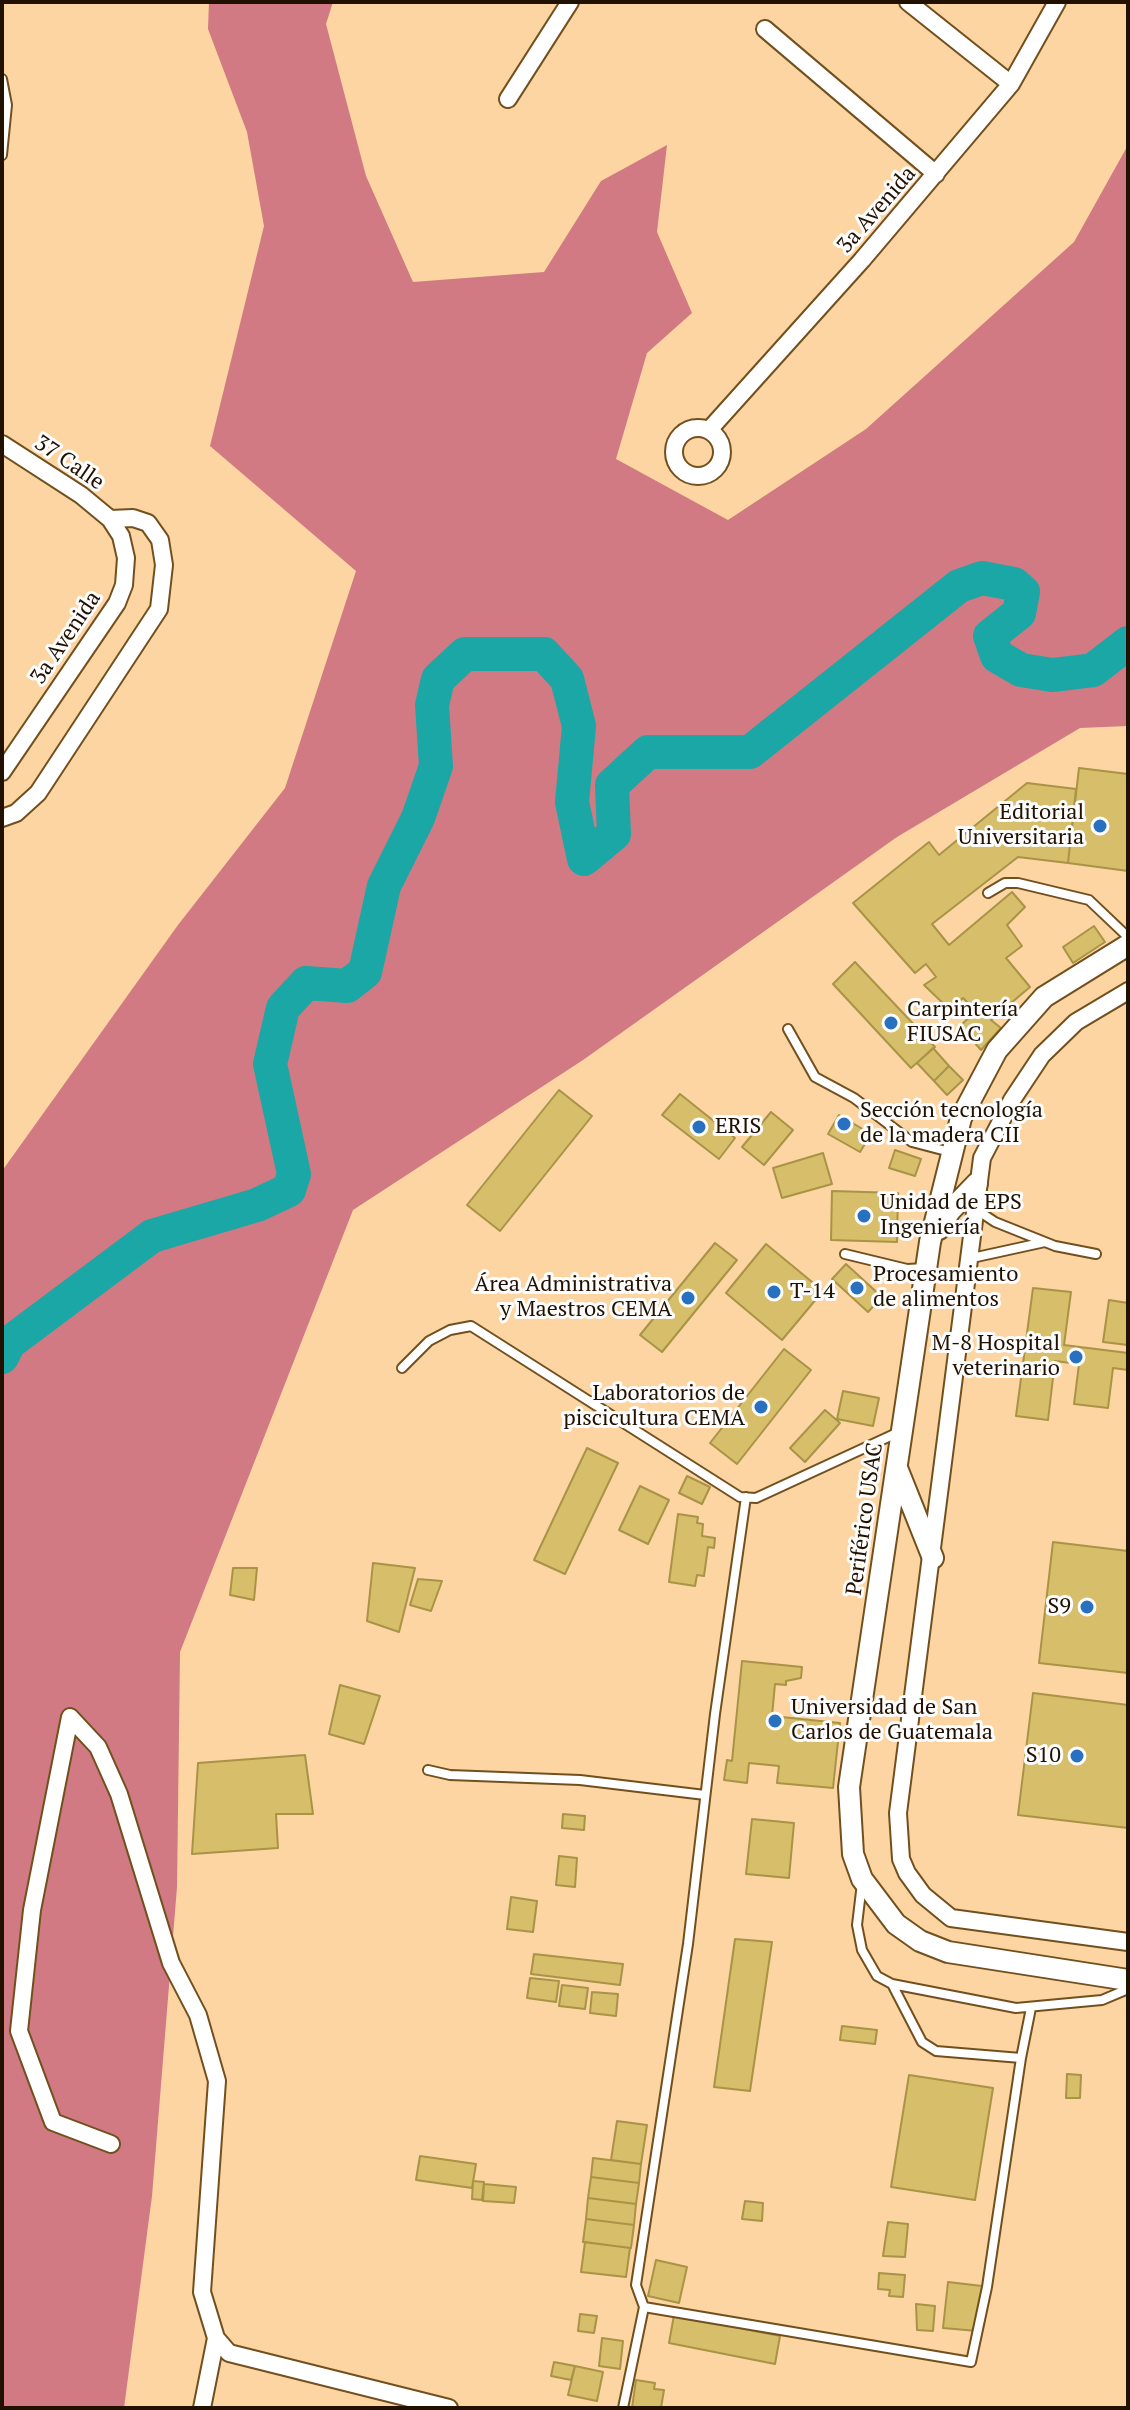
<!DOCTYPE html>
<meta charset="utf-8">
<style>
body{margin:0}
#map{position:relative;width:1130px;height:2410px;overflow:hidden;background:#fcd5a2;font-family:"PT Serif",serif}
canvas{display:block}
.frame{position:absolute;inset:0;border:4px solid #210;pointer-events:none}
</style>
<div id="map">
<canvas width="1130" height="2410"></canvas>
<div class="frame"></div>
</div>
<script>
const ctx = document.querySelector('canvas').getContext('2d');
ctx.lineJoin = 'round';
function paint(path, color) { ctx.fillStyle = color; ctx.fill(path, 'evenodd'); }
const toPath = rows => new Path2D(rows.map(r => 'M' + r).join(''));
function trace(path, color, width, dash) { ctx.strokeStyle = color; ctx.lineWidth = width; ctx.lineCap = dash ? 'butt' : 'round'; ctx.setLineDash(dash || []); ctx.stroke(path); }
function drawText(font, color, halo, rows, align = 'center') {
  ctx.font = font + ' "PT Serif",serif'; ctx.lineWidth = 6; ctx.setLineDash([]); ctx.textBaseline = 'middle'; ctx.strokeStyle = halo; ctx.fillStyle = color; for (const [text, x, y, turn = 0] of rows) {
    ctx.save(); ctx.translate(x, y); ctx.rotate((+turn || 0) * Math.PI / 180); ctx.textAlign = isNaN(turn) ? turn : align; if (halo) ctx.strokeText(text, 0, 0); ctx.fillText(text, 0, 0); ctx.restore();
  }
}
paint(toPath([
 [209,2,333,2,326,24,366,176,413,282,544,272,601,181,667,145,657,232,692,313,647,353,616,459,728,520,866,429,1074,242,1128,145,1128,726,1080,728,897,837,583,1060,353,1210,180,1652,177,1887,152,2196,124,2408,2,2408,2,1171,178,925,285,788,356,571,210,446,264,226,247,132,208,29]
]), '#d17a83');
trace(toPath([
 [2,1357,9,1343,152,1236,257,1205,289,1190,294,1174,270,1064,283,1008,306,983,347,986,365,972,384,886,418,818,436,766,432,705,438,679,465,654,544,654,567,679,579,726,572,802,584,859,614,834,612,785,648,752,750,752,959,586,982,578,1014,584,1023,592,1019,613,990,636,997,656,1021,670,1052,675,1093,670,1128,643]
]), '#1ba7a5', 34);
const building = toPath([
 [1079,768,1128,774,1128,871,1068,863,1079,768],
 [1027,783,1076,789,1068,863,1018,857,932,924,949,945,1012,892,1025,907,1007,925,1022,946,1006,958,1030,987,991,1020,1001,1028,981,1050,960,1026,976,1011,963,998,950,1010,924,985,936,977,926,964,915,973,853,903,929,842,939,855,1027,783],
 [1094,926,1105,942,1073,963,1063,947,1094,926],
 [855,962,935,1047,911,1068,833,984,855,962],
 [933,1048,949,1066,934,1081,917,1063,933,1048],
 [949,1066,963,1080,947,1095,934,1081,949,1066],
 [559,1090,592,1116,500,1231,467,1205,559,1090],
 [680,1094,735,1138,719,1159,662,1115,680,1094],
 [771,1112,793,1130,764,1165,742,1147,771,1112],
 [839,1115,871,1134,860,1152,828,1134,839,1115],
 [895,1150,921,1159,915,1176,889,1168,895,1150],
 [823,1153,832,1184,782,1198,773,1168,823,1153],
 [832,1191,898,1193,897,1242,831,1240,832,1191],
 [715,1243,737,1260,662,1352,640,1335,715,1243],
 [766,1244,823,1291,782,1340,726,1293,766,1244],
 [846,1264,882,1297,868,1312,832,1279,846,1264],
 [1033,1288,1071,1292,1064,1345,1128,1353,1128,1370,1113,1368,1108,1408,1074,1404,1079,1364,1055,1361,1048,1420,1016,1416,1033,1288],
 [1109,1300,1128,1303,1128,1345,1103,1342,1109,1300],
 [784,1349,811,1370,737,1464,710,1443,784,1349],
 [843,1391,879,1398,873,1426,837,1419,843,1391],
 [825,1410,840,1423,805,1462,790,1448,825,1410],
 [587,1448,618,1463,565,1574,534,1560,587,1448],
 [687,1476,710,1487,702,1504,679,1493,687,1476],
 [640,1486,669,1500,648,1544,619,1530,640,1486],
 [678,1514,698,1517,697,1523,703,1524,702,1536,715,1538,714,1548,708,1547,704,1576,697,1575,695,1586,669,1582,678,1514],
 [1053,1542,1128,1551,1128,1673,1039,1663,1053,1542],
 [373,1563,415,1568,399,1632,367,1621,373,1563],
 [233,1568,257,1568,254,1600,230,1595,233,1568],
 [418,1579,442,1581,431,1611,410,1605,418,1579],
 [742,1661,802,1667,801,1678,786,1681,786,1685,775,1684,772,1716,840,1723,833,1788,777,1783,779,1766,749,1763,747,1783,724,1780,727,1760,732,1761,742,1661],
 [340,1685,380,1696,364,1744,329,1734,340,1685],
 [1033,1693,1128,1705,1128,1828,1018,1815,1033,1693],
 [305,1755,313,1814,276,1814,278,1848,192,1854,198,1763,305,1755],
 [563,1814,585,1816,584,1830,562,1828,563,1814],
 [752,1819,794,1823,789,1878,746,1874,752,1819],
 [559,1856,577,1858,575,1887,556,1885,559,1856],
 [511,1897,537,1901,533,1932,507,1929,511,1897],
 [735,1939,772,1942,750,2091,714,2087,735,1939],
 [534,1954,623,1964,620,1985,531,1974,534,1954],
 [530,1978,559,1981,556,2002,527,1998,530,1978],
 [562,1985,588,1988,585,2009,559,2006,562,1985],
 [592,1992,618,1994,616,2016,590,2013,592,1992],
 [842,2026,877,2030,875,2044,840,2040,842,2026],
 [1067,2074,1081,2075,1080,2098,1066,2098,1067,2074],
 [909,2075,993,2088,975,2200,891,2187,909,2075],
 [617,2121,647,2125,641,2164,611,2160,617,2121],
 [420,2156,476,2164,472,2188,416,2180,420,2156],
 [593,2158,641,2164,639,2183,591,2177,593,2158],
 [591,2177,639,2183,636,2204,588,2198,591,2177],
 [473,2181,484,2182,482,2200,472,2199,473,2181],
 [484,2184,516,2187,514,2203,483,2201,484,2184],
 [588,2198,636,2204,634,2225,586,2219,588,2198],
 [745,2201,763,2203,762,2221,742,2219,745,2201],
 [586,2219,634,2225,631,2248,583,2242,586,2219],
 [888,2222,908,2224,905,2257,883,2256,888,2222],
 [585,2242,630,2248,626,2277,581,2272,585,2242],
 [656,2260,687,2267,679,2303,648,2296,656,2260],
 [879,2273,905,2275,903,2297,889,2296,890,2290,878,2289,879,2273],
 [948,2282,982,2286,977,2331,943,2328,948,2282],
 [916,2304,935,2306,933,2331,917,2330,916,2304],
 [580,2314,597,2316,594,2333,578,2331,580,2314],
 [674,2315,780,2336,775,2364,669,2343,674,2315],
 [602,2338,623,2341,620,2369,599,2366,602,2338],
 [554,2362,575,2366,571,2380,551,2376,554,2362],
 [575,2366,603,2372,597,2401,568,2395,575,2366],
 [636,2380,655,2383,654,2389,664,2390,661,2408,632,2408,636,2380]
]);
paint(building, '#d7be6a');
trace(building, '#a89347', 2);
const service = toPath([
 [2,79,7,105,2,155],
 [988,893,1005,883,1018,883,1089,900,1128,937],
 [788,1029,815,1077,854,1098,912,1142,950,1152],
 [977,1210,995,1222,1055,1246,1096,1254],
 [845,1254,907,1269,926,1268],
 [972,1258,1045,1242],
 [402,1368,429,1341,450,1330,471,1326,740,1497,756,1498,899,1432],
 [428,1770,450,1775,580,1780,705,1795],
 [862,1883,857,1925,862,1950,877,1976,892,1984,1016,2008,1102,2000,1128,1989],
 [892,1984,922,2042,936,2051,1021,2058,1031,2008],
 [644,2307,636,2285,688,1944,715,1714,746,1497],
 [623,2408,644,2307,971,2362,987,2287,1021,2058]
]);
const minor = toPath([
 [908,2,1011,84],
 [765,29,936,174],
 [508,99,570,2],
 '674 452a24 24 0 1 1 48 0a24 24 0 1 1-48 0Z',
 [709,430,862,260,1011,84,1057,2],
 [2,444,81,495,110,519,121,536,126,558,124,585,117,603,2,772],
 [2,818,16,813,38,793,159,609,164,565,160,540,148,523,133,518,110,519],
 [1128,991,1076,1022,1042,1055,1012,1100,982,1158,898,1813,901,1859,907,1873,923,1895,951,1918,1128,1942],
 [111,2144,53,2122,19,2031,32,1910,70,1717,98,1747,119,1794,171,1963,198,2015,217,2081,202,2292,216,2338,229,2353,449,2408],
 [202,2408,216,2338]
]);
const tertiary = toPath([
 [1128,945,1044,997,997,1050,961,1118,930,1242,849,1787,853,1854,862,1879,896,1924,920,1941,948,1952,1128,1980],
 [939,1229,950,1211,977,1183],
 [897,1468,933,1558]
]);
trace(service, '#72501e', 12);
trace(minor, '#72501e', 20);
trace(tertiary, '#72501e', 24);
trace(service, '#fff', 8);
trace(minor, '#fff', 16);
trace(tertiary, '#fff', 20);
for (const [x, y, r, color] of [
 [1100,826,8,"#2871c1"],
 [891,1023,8,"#2871c1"],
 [844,1124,8,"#2871c1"],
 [699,1127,8,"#2871c1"],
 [864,1216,8,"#2871c1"],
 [857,1288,8,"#2871c1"],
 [774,1292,8,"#2871c1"],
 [688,1298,8,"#2871c1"],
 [1076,1357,8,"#2871c1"],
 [761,1407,8,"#2871c1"],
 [1087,1607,8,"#2871c1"],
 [775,1721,8,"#2871c1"],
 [1077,1756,8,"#2871c1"]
]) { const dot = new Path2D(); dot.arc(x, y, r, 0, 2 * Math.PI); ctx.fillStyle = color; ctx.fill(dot); trace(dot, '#fdfdfd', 3); }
drawText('22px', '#210', '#fdfdfd', [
 ["3a Avenida",877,210,-49],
 ["37 Calle",69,463,34],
 ["3a Avenida",66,638,-56],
 ["Periférico USAC",865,1519,-82]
]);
drawText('22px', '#210', '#fdfdfd', [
 ["Editorial",1084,813,"right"],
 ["Universitaria",1084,838,"right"],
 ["Carpintería",907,1010],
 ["FIUSAC",907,1035],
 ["Sección tecnología",860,1111],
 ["de la madera CII",860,1136],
 ["ERIS",715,1127],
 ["Unidad de EPS",880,1203],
 ["Ingeniería",880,1228],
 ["Procesamiento",873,1275],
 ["de alimentos",873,1300],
 ["Área Administrativa",672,1285,"right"],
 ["y Maestros CEMA",672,1310,"right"],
 ["T-14",790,1292],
 ["M-8 Hospital",1060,1344,"right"],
 ["veterinario",1060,1369,"right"],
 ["Laboratorios de",745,1394,"right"],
 ["piscicultura CEMA",745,1419,"right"],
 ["S9",1071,1607,"right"],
 ["Universidad de San",791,1708],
 ["Carlos de Guatemala",791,1733],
 ["S10",1061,1756,"right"]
], 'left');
</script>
